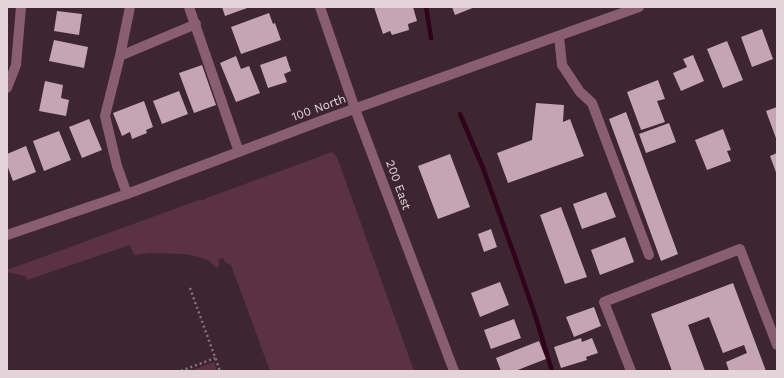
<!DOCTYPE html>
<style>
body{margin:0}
#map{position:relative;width:784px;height:378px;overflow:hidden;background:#3d2630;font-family:"Work Sans",sans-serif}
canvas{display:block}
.frame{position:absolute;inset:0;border:8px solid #e4d4da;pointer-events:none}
</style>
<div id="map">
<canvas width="784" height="378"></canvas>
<div class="frame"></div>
</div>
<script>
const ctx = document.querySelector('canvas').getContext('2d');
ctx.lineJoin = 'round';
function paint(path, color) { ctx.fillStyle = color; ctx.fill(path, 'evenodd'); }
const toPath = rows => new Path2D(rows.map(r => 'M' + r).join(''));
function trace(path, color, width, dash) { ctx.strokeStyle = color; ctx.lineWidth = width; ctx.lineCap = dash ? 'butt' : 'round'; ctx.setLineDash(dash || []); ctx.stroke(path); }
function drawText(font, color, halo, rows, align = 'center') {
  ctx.font = font + ' "Work Sans",sans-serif'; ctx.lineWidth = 4; ctx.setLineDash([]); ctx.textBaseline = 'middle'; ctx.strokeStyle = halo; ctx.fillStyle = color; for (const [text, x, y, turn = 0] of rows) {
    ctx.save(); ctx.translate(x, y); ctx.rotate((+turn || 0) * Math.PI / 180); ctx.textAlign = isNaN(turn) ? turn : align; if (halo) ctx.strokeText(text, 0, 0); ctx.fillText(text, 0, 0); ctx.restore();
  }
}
paint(toPath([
 [332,152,337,157,414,371,270,371,231,265,225,262,223,258,218,260,219,264,217,268,209,261,199,257,185,254,150,253,134,255,130,245,27,280,25,276,7,272,7,270,199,200,204,200,207,198],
 [214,362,217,371,190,371]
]), '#5a3244');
trace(toPath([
 [426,7,431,38],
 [460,114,483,168,515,257,536,318,552,371]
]), '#30021c', 4.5);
paint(toPath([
 [222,7,250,7,225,16],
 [374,7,413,7,417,21,408,24,409,30,392,35,390,31,383,34],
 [452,7,475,7,455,15],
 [57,11,82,14,79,35,54,31],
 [269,13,273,24,275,23,281,40,241,54,231,27],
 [762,29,773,59,752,67,741,37],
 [54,40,88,47,84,68,49,61],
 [727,41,743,80,723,88,707,49],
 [693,55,704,81,681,91,673,73,687,67,683,59],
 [236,56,241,69,249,66,260,93,236,102,220,63],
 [286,56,291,71,284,74,287,82,268,88,260,65],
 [202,65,216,105,194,113,179,73],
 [658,80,665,99,657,101,665,122,641,130,627,92],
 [45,81,63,85,61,98,69,100,66,116,39,111],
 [179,91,188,114,162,124,153,101],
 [144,101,153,127,146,130,147,133,132,139,130,132,122,136,113,113],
 [536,103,564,105,563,122,570,119,584,156,508,183,497,153,532,140],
 [777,107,777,141,766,111],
 [626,112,678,254,661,261,609,119],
 [89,119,102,150,82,158,69,127],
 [669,123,676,142,646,153,639,134],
 [723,129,731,150,727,151,731,161,707,170,695,140],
 [59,131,71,160,44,171,33,141],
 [26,146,36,172,13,181,7,165,7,154],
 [777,153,777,175,770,156],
 [450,154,470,207,438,219,418,166],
 [606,192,616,217,582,229,573,204],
 [561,207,587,277,565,284,540,215],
 [491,229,497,247,484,252,478,234],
 [625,237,634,262,600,275,591,250],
 [500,282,509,305,480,317,471,293],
 [733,283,766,371,729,371,726,362,747,353,744,345,723,353,709,317,688,325,705,371,672,371,651,314],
 [594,307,601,326,574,337,566,317],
 [514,319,521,338,491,349,484,330],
 [581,338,582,342,592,338,598,353,586,357,587,360,561,368,554,347],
 [539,341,546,359,515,371,501,371,496,358]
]), '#c4a5b1');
trace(toPath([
 [190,288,220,371],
 [181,371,215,358]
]), '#87737b', 2.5, [2, 3]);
trace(toPath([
 [189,7,239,152],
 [320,7,355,109,454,371],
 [559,36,562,65,580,92,592,103,649,255],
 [120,56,196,24],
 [7,88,16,65,21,7],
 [127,194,117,166,105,116,120,56,130,7],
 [7,235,127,194,326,119,639,7],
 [631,371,604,302,740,249,777,345]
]), '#895e70', 10);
drawText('12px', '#e4d4da', '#3d2630', [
 ["100 North",319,108,-20],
 ["200 East",398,185,70]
]);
</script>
